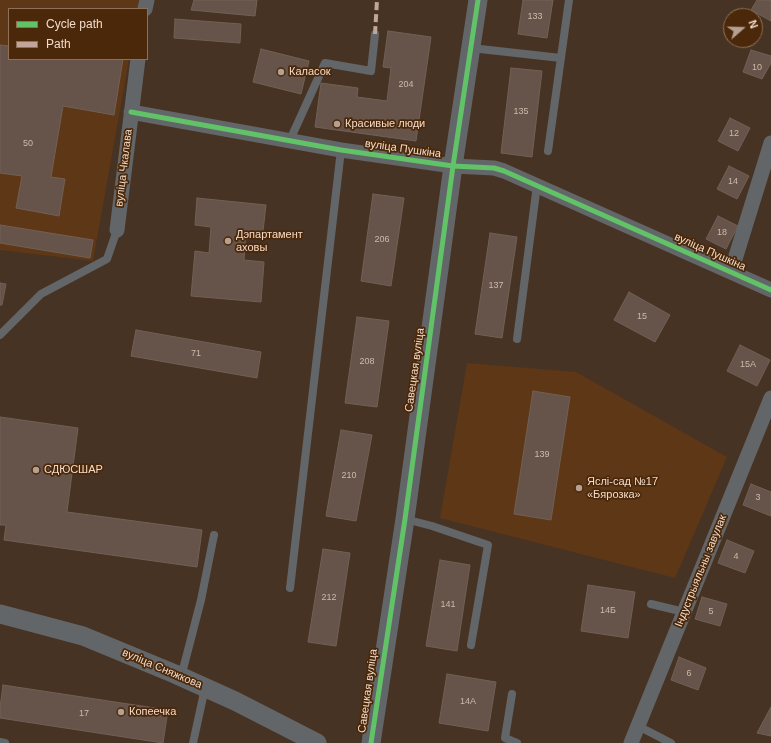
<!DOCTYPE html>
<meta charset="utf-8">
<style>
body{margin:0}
#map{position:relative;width:771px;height:743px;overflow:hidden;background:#473324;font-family:Arial,sans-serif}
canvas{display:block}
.legend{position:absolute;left:8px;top:8px;width:140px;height:52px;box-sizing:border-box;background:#4a2809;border:1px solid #8d7057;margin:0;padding:5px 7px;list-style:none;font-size:12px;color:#f2dbcb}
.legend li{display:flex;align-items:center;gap:8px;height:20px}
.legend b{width:20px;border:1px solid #8d7057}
.north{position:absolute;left:723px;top:8px;width:40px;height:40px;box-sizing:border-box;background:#4a2809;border:1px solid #8d7057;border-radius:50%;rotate:70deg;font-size:11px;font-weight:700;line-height:16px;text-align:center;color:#f2dbcb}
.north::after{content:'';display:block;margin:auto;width:14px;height:18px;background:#b6a091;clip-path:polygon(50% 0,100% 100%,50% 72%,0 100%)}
</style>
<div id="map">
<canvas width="771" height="743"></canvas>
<ul class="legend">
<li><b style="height:5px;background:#61c268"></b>Cycle path</li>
<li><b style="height:5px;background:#c0a59a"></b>Path</li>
</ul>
<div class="north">N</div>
</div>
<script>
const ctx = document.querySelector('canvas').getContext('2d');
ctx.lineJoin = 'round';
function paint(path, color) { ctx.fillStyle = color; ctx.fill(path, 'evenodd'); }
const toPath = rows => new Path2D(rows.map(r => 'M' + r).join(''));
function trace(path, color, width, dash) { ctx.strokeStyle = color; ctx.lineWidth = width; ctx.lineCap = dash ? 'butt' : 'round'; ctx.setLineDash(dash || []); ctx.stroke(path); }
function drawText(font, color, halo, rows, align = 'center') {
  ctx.font = font + ' Arial,sans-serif'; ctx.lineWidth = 3.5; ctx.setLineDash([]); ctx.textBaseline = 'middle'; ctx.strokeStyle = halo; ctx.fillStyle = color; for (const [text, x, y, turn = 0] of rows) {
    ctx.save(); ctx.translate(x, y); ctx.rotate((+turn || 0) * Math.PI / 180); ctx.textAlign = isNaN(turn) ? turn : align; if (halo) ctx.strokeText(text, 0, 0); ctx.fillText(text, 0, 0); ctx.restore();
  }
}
paint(toPath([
 [0,0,139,0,138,9,9,9,9,59,129,59,93,261,0,250],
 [467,363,576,372,727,457,675,578,440,518]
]), '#5e3716');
const building = toPath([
 [194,0,257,0,255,16,191,10,194,0],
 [523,0,553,0,547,38,518,34,523,0],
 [757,0,771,0,771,21,751,10,757,0],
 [175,19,241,24,240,43,174,38,175,19],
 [388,31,431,37,416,141,315,127,321,83,358,88,357,97,387,101,391,68,383,67,388,31],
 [0,45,9,46,9,59,123,59,114,115,63,106,51,177,65,179,59,216,16,208,22,176,0,173,0,45],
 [261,49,309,61,301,94,253,82,261,49],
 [751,50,771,56,771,63,762,79,743,72,751,50],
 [511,68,542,71,532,157,501,153,511,68],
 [730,118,750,128,738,151,718,141,730,118],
 [729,166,749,176,737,199,717,189,729,166],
 [373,194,404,198,391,286,361,281,373,194],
 [197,198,266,205,263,231,246,230,244,260,264,262,261,302,191,296,195,251,209,253,211,227,195,225,197,198],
 [718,216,738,226,726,249,706,239,718,216],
 [0,225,93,240,90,258,0,243,0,225],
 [490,233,517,237,502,338,475,334,490,233],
 [0,283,6,284,2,305,0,305,0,283],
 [629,292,670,315,655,342,614,320,629,292],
 [357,317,389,321,377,407,345,403,357,317],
 [136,330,261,352,257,378,131,356,136,330],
 [740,345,770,360,757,386,727,371,740,345],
 [533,391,570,397,551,520,514,514,533,391],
 [0,417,78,428,67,512,202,530,197,567,4,540,6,525,0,525,0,417],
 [341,430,372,435,356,521,326,516,341,430],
 [751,484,771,492,771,516,743,505,751,484],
 [727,540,754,551,745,573,718,563,727,540],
 [323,549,350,553,336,646,308,642,323,549],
 [440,560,470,565,457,651,426,646,440,560],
 [588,585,635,592,628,638,581,631,588,585],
 [702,597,727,604,720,626,695,619,702,597],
 [679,657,706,668,698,690,671,680,679,657],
 [447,674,496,682,488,731,439,723,447,674],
 [3,685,168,710,163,743,0,718,0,708,3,685],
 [771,707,771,736,757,733,771,707]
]);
paint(building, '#665349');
trace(building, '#726056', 1);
trace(toPath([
 [471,48,561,58],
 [290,140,325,63,371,71,375,34],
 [548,151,569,0],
 [0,335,41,294,107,259,117,230],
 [517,339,537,185],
 [405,519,432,526,488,545,471,645],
 [290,588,341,150],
 [651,604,684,612],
 [181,677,201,600,214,535],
 [512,694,505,738,517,743],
 [638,726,671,743],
 [0,742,5,743],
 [193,743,205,688]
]), '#636668', 8);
trace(toPath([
 [145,9,147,0],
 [131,112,341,150,453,166,494,168,504,171,771,290],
 [117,230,138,59],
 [731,272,771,143],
 [631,743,771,398]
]), '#636668', 15);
trace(toPath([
 [0,614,83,636,175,674,235,701,317,743],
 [371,743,405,519,453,166,478,0]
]), '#636668', 19);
trace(toPath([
 [375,34,377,0]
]), '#c0a59a', 4, [8, 4]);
trace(toPath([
 [131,112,341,150,453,166,494,168,504,171,771,290],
 [371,743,405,519,453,166,478,0]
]), '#61c268', 5);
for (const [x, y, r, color] of [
 [281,72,4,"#b6a091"],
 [337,124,4,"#b6a091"],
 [228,241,4,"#b6a091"],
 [36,470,4,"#b6a091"],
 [579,488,4,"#b6a091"],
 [121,712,4,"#b6a091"]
]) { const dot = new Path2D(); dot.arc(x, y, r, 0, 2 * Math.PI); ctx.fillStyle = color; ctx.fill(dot); trace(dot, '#4a2809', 1.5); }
drawText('9px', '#cfb9aa', null, [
 ["133",535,17],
 ["10",757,68],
 ["204",406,85],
 ["135",521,112],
 ["12",734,134],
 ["50",28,144],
 ["14",733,182],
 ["18",722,233],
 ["206",382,240],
 ["137",496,286],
 ["15",642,317],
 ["71",196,354],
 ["208",367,362],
 ["15А",748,365],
 ["139",542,455],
 ["210",349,476],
 ["3",758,498],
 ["4",736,557],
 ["212",329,598],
 ["141",448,605],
 ["14Б",608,611],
 ["5",711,612],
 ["6",689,674],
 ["14А",468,702],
 ["17",84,714]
]);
drawText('11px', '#f2dbcb', '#4a2809', [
 ["Каласок",289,72],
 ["Красивые люди",345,124],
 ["Дэпартамент",236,235],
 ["аховы",236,248],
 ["СДЮСШАР",44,470],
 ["Яслі-сад №17",587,482],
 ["«Бярозка»",587,495],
 ["Копеечка",129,712]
], 'left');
drawText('11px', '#f2dbcb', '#4a2809', [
 ["вуліца Пушкіна",403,149,8],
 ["вуліца Чкалава",124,168,-83],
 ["вуліца Пушкіна",710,252,24],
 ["Савецкая вуліца",415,370,-82],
 ["Індустрыяльны завулак",701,571,-68],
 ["вуліца Сняжкова",162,669,23],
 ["Савецкая вуліца",368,691,-82]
]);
</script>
